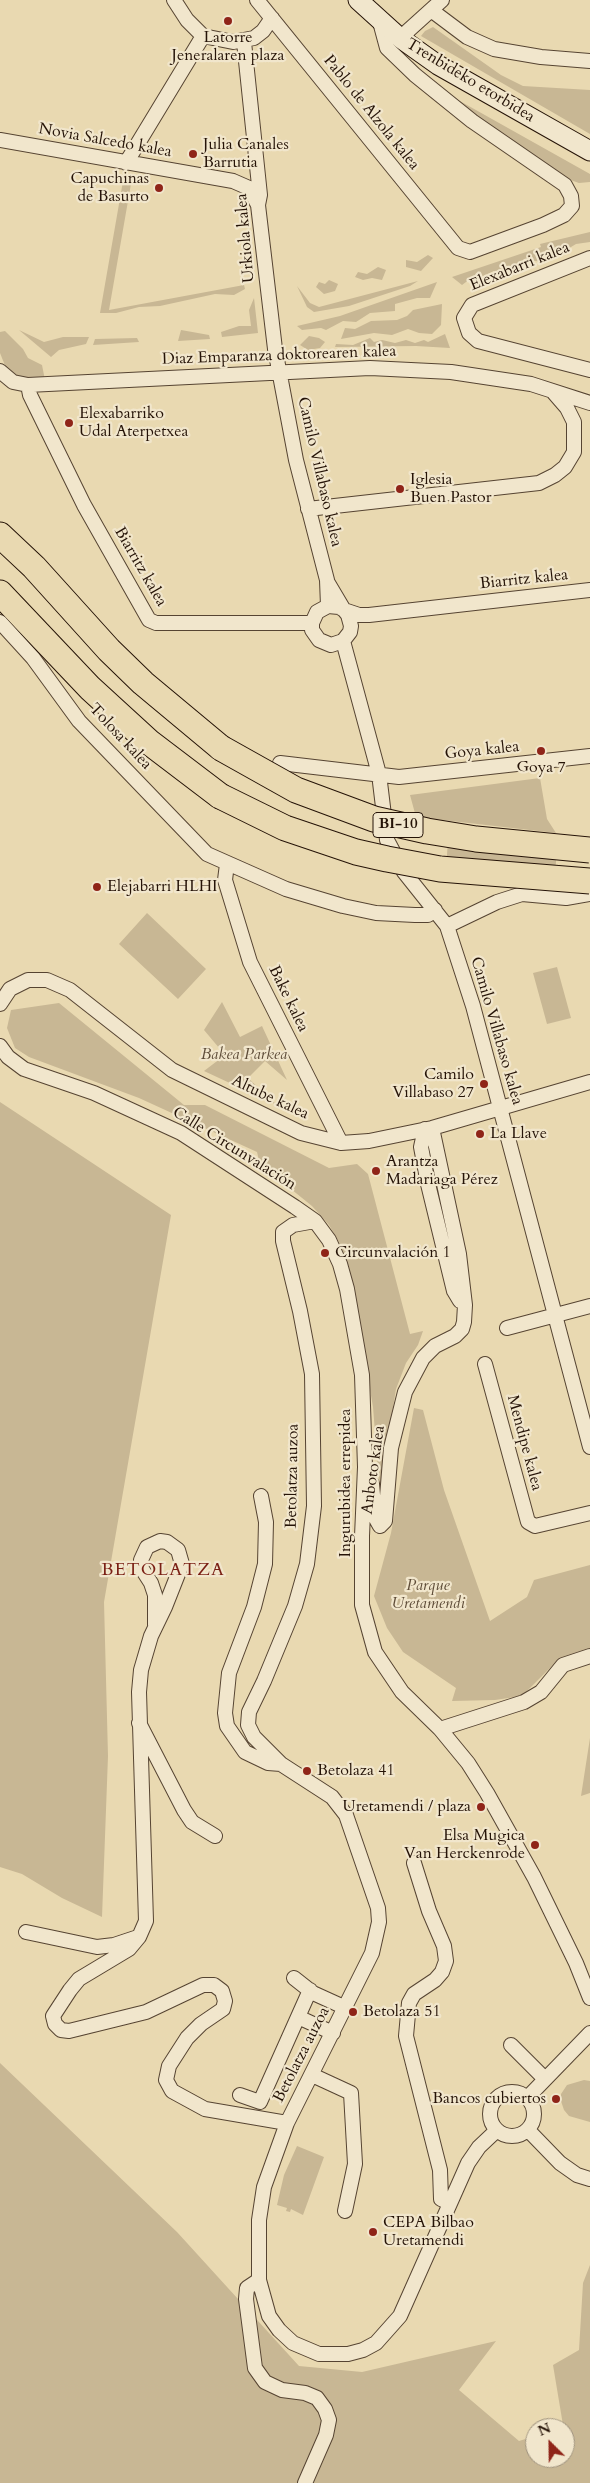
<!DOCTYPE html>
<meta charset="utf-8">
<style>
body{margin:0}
#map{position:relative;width:590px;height:2483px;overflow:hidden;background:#e9d9b1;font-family:Cardo,serif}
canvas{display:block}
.north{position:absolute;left:525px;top:2418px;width:50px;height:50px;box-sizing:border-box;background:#f1e6cc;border:1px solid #9f927d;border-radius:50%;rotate:337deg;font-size:14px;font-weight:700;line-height:20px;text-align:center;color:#251307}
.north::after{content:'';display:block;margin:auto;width:18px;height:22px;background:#8f2418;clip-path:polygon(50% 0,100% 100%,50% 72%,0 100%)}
</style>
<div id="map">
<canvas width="590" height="2483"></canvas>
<div class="north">N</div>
</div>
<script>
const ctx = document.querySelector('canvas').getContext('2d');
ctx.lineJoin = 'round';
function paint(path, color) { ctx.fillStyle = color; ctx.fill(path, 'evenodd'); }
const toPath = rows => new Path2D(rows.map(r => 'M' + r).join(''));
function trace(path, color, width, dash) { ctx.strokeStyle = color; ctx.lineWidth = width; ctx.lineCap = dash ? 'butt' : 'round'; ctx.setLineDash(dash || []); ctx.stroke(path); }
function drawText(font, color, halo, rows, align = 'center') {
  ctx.font = font + ' Cardo,serif'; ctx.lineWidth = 4.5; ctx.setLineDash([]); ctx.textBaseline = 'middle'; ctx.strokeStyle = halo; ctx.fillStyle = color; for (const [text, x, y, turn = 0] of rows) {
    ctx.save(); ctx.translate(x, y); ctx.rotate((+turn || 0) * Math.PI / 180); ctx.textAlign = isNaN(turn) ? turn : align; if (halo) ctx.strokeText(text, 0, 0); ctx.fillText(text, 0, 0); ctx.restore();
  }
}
paint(toPath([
 [433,27,501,75,523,86,590,90,590,134,421,36,425,31],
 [442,91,590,174,590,182,579,183,562,177,539,163],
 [127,178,132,178,109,310,244,285,245,289,234,295,215,294,160,306,139,307,116,313,100,313,123,181],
 [590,232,590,242,576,244,546,262,524,260,520,264,496,273,494,271,476,279,470,279,462,285,452,277,541,247,540,244],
 [428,255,433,258,421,271,406,267,406,260,417,262],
 [378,267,386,270,382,280,372,278,363,280,355,277,358,272,367,274],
 [329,280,338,284,335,291,324,294,316,287,319,282,325,284],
 [418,281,410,286,349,306,314,312,307,307,297,286,310,303,319,307],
 [437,282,430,298,417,298,395,304,395,311,370,313,356,322,343,321,326,330,321,328,302,330,297,326,340,316],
 [254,298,258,333,222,337,221,332,239,326,251,326,249,310],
 [442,304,441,325,432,334,419,333,408,329,392,335,374,333,341,339,345,328,355,329,371,321,397,320,407,316,413,310],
 [19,330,44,342,63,337,89,337,86,344,59,350,51,357],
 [181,330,209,335,210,339,178,341],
 [5,331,23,349,28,358,42,365,45,380,22,381,6,368,0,353,0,332],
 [445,334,450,348,416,346,335,347,336,344,353,345,370,338,374,342,382,340,395,343,406,340,415,343,424,340,428,342],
 [309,336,319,338,325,342,320,348,308,350,300,345],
 [137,338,139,342,93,345,95,339],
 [540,778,547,819,556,833,416,817,410,795],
 [448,839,557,846,555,878,446,871],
 [147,913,206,969,178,999,119,944],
 [557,967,571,1018,547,1024,533,973],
 [222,1002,240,1037,262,1026,287,1080,265,1061,248,1078,277,1105,204,1071,225,1055,204,1030],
 [59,1003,184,1105,205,1105,329,1168,357,1164,368,1174,410,1334,423,1331,418,1345,406,1363,396,1389,381,1483,379,1483,373,1407,351,1279,340,1244,329,1225,312,1206,260,1164,257,1152,139,1098,29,1057,15,1048,7,1028,11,1010],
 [0,1102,171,1215,104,1602,108,1756,102,1917,62,1898,22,1874,0,1867],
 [414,1408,423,1410,444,1490,490,1621,527,1597,534,1580,590,1565,590,1649,560,1658,522,1696,495,1700,452,1701,456,1688,403,1652,387,1628,374,1596,391,1533],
 [590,1738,590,1793,581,1796],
 [0,2063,177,2232,299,2366,362,2372,496,2341,459,2390,519,2441,535,2436,535,2458,565,2458,565,2428,556,2428,563,2425,553,2365,579,2350,583,2283,590,2265,590,2483,0,2483],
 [584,2080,590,2081,590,2122,569,2116,564,2110,561,2101,561,2094,567,2085],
 [297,2146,324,2157,303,2215,291,2209,290,2212,286,2211,287,2208,277,2205,284,2175]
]), '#c8b794');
const street = toPath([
 [174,0,187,20,203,36,233,42,254,38,263,31,272,18],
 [257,0,458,248,470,252,543,225,564,215,572,206,571,196,565,185,472,121,415,75,387,48,380,22],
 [431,10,467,37,494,49,541,57,590,61],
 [400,38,442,0],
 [244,42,260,195,258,205,275,349,296,460,327,580,328,606],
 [0,140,233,181,249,188,258,205],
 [126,163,203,36],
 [590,258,472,305,464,318,469,333,478,341,590,370],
 [0,371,13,382,28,385,370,368,451,372,531,384,590,403],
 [28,385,30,395,84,505,149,620,156,623,312,623],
 [308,509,539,483,555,475,565,467,574,452,574,422,567,408,554,393],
 [328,583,344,610,348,615,351,626,350,632,343,641,331,645,319,640,312,630,312,623,317,612,328,606,339,607,344,610,359,615,369,615,590,590],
 [0,622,33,658,79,721,207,854,286,889,343,906,376,913,415,915,428,915,435,910],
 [343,641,379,774,387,840,404,872,447,926,473,1006,590,1447],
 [280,763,399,777,590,756],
 [227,864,225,880,250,962,341,1143],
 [447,926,497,902,522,894,566,898,590,894],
 [0,1004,10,989,28,980,47,980,70,990,172,1070,301,1133,341,1143,369,1141,432,1128,590,1082],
 [0,1046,8,1057,24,1069,94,1093,181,1133,295,1207,315,1221,329,1240,340,1264,347,1289,362,1375,365,1467,362,1536,362,1605,375,1652,402,1692,440,1729,468,1763,487,1793,534,1877,576,1963,590,1998],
 [425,1129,421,1147,428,1184,454,1291,460,1301],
 [315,1221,293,1225,283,1232,283,1241,300,1311,312,1374,314,1506,307,1564,295,1606,264,1681,249,1712,248,1725,254,1737,281,1764,332,1797,346,1815,378,1908,379,1922,372,1953,287,2123,264,2187,259,2220,259,2280,269,2316,279,2330,293,2343,319,2354,348,2354,363,2350,376,2343,400,2316,468,2163,479,2147,497,2130],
 [507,1328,590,1306],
 [485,1364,528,1522,535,1526,590,1513],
 [372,1484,375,1517,380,1526,385,1521,391,1448,405,1392,423,1358,435,1346,455,1336,462,1329,464,1322,465,1305,459,1254,432,1128],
 [261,1496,266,1522,265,1564,254,1607,229,1673,225,1713,227,1726,245,1752,268,1763,281,1764],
 [155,1625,155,1595,151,1583,142,1569,141,1560,147,1547,160,1541,167,1542,178,1550,182,1564,165,1607,151,1636,141,1670,139,1692,146,1921,139,1937,129,1949,79,1979,70,1990,53,2016,55,2024,61,2030,69,2031,146,2012,203,1985,214,1985,222,1991,225,2001,223,2009,201,2024,187,2038,169,2066,166,2080,172,2091,205,2109,287,2123],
 [139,1723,184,1810,192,1822,215,1836],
 [440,1729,524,1702,541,1692,563,1665,590,1656],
 [414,1863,429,1911,444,1946,446,1961,442,1972,435,1980,414,1994,409,2003,406,2036,440,2170,441,2199,450,2203],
 [26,1932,97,1947,114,1945,138,1937],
 [294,1978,313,1993,346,2008],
 [298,2017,333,2033],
 [511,2045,545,2079],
 [312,2075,351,2093,355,2164,345,2211],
 '490 2114a22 22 0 1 1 44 0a22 22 0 1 1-44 0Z',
 [240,2095,260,2102,310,1990],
 [528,2097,590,2033],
 [528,2130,560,2163,577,2175,590,2179],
 [259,2280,247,2288,246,2299,255,2368,265,2382,282,2390,305,2393,317,2398,325,2409,329,2420,326,2435,305,2483]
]);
const secondary = toPath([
 [358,0,400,38,438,65,590,151]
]);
const highway = toPath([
 [0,535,34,567,109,650,143,683,221,748],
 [0,593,90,688,149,742,220,796]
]);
trace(street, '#564432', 16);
trace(secondary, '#251307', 21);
trace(highway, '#251307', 27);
trace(street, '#f1e6cc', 14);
trace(secondary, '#f1e6cc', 19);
trace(highway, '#e9d9b1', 25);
const highwayBridge = toPath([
 [221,748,296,790,374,819,427,831,476,839,590,850],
 [220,796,285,828,356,852,387,859,440,869,590,881]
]);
trace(highwayBridge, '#251307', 27, []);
trace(highwayBridge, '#e9d9b1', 25);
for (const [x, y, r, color] of [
 [228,21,5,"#8f2418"],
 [193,154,5,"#8f2418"],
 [159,188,5,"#8f2418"],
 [69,423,5,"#8f2418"],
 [400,489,5,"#8f2418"],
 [541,751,5,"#8f2418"],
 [97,887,5,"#8f2418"],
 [484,1084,5,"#8f2418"],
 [480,1134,5,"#8f2418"],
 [376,1171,5,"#8f2418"],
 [325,1253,5,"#8f2418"],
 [307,1771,5,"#8f2418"],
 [481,1807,5,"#8f2418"],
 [535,1845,5,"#8f2418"],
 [353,2012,5,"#8f2418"],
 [556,2099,5,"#8f2418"],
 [373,2232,5,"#8f2418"]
]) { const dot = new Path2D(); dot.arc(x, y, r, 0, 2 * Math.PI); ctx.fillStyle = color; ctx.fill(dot); trace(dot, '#f1e6cc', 2); }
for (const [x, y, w] of [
 [398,825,50]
]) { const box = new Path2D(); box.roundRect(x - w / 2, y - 12.5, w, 25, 4); ctx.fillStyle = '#f1e6cc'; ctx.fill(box); trace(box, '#251307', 1); }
drawText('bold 15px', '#251307', null, [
 ["BI-10",398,825]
]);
drawText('16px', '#251307', '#f1e6cc', [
 ["Latorre",228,38,"center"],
 ["Jeneralaren plaza",228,56,"center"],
 ["Julia Canales",203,145],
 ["Barrutia",203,163],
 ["Capuchinas",149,179,"right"],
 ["de Basurto",149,197,"right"],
 ["Elexabarriko",79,414],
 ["Udal Aterpetxea",79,432],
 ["Iglesia",410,480],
 ["Buen Pastor",410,498],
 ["Goya 7",541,768,"center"],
 ["Elejabarri HLHI",107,887],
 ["Camilo",474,1075,"right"],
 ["Villabaso 27",474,1093,"right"],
 ["La Llave",490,1134],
 ["Arantza",386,1162],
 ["Madariaga Pérez",386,1180],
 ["Circunvalación 1",335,1253],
 ["Betolaza 41",317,1771],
 ["Uretamendi / plaza",471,1807,"right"],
 ["Elsa Mugica",525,1836,"right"],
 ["Van Herckenrode",525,1854,"right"],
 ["Betolaza 51",363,2012],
 ["Bancos cubiertos",546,2099,"right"],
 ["CEPA Bilbao",383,2223],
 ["Uretamendi",383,2241]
], 'left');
drawText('16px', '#251307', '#f1e6cc', [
 ["Trenbideko etorbidea",470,81,31],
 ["Pablo de Alzola kalea",371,113,51],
 ["Novia Salcedo kalea",105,141,10],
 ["Urkiola kalea",246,238,-95],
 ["Elexabarri kalea",520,267,-22],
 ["Diaz Emparanza doktorearen kalea",279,356,-2],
 ["Camilo Villabaso kalea",319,472,77],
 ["Biarritz kalea",140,567,60],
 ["Biarritz kalea",524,580,-6],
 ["Tolosa kalea",120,737,47],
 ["Goya kalea",482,751,-6],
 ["Bake kalea",288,999,64],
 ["Camilo Villabaso kalea",496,1031,74],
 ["Altube kalea",270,1098,25],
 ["Calle Circunvalación",234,1149,32],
 ["Mendipe kalea",524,1443,75],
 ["Anboto kalea",374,1470,-82],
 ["Betolatza auzoa",293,1476,-89],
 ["Ingurubidea errepidea",346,1483,-90],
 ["Betolatza auzoa",302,2055,-63]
]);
drawText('italic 16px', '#5e4c38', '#f1e6cc', [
 ["Bakea Parkea",244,1055],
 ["Parque",428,1586],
 ["Uretamendi",428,1604]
]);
ctx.letterSpacing = '1px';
drawText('18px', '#7a1f14', '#f1e6cc', [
 ["BETOLATZA",163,1571]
]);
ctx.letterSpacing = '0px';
</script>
